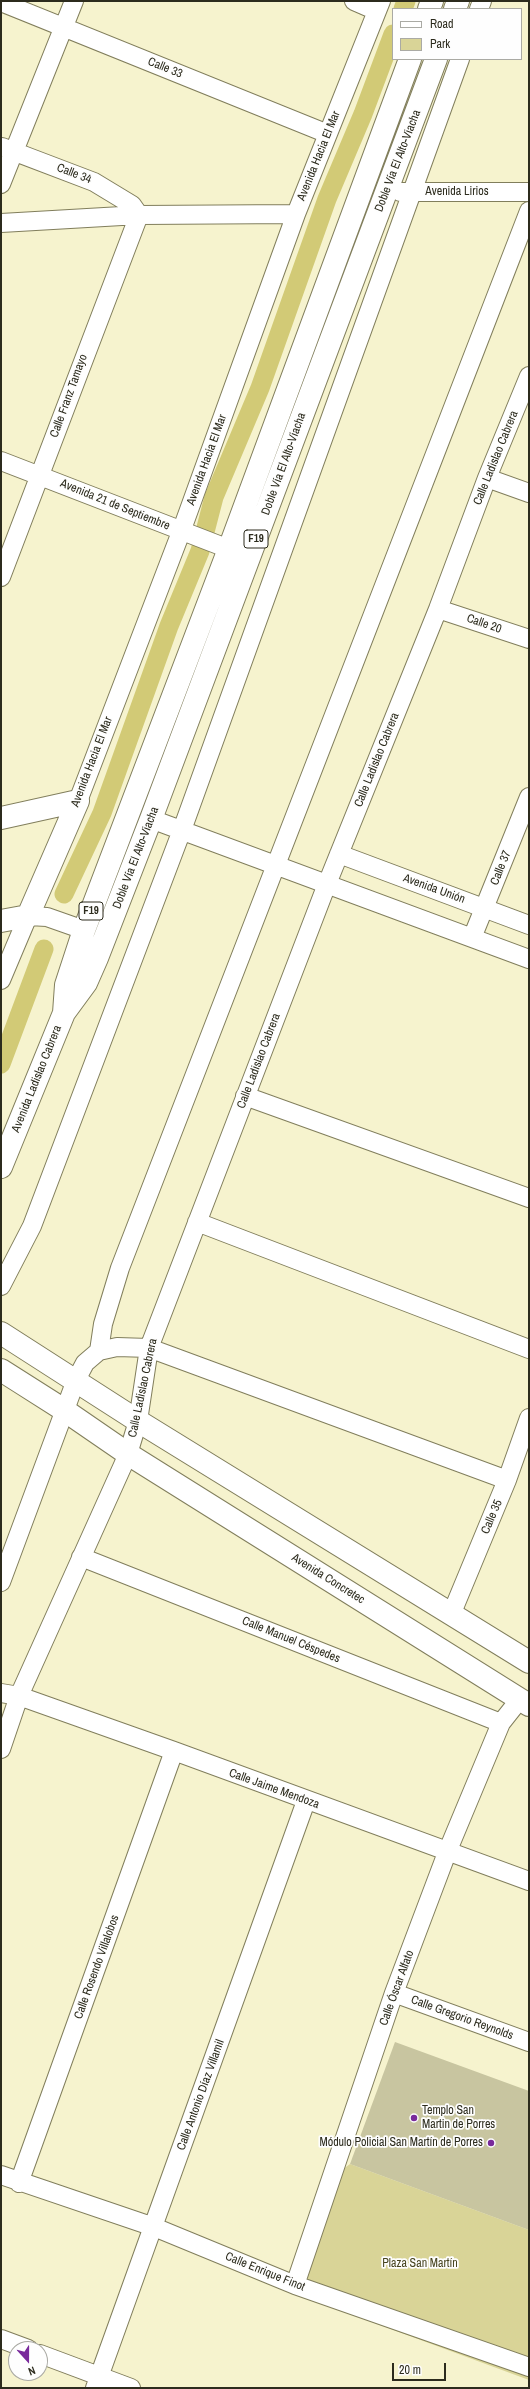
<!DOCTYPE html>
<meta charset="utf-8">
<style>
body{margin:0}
#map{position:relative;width:530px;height:2389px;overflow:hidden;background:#f6f3ce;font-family:"Archivo Narrow",sans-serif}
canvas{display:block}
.frame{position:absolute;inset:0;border:2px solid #2c2b1d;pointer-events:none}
.legend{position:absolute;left:392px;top:8px;width:130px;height:52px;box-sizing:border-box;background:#fefefe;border:1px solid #aaaaa4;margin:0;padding:5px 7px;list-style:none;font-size:12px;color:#2c2b1d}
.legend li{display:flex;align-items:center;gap:8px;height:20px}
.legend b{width:20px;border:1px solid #aaaaa4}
.north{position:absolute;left:8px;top:2341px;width:40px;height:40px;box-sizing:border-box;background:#fefefe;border:1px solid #aaaaa4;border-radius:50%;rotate:159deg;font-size:11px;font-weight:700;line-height:16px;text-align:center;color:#2c2b1d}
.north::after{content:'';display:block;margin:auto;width:14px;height:18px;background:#792a9b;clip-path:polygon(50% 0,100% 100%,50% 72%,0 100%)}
.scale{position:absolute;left:392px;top:2363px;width:54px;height:18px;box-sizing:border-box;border:2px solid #2c2b1d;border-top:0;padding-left:5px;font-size:12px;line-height:14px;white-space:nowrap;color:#2c2b1d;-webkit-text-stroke:3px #fefefe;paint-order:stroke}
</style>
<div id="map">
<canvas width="530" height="2389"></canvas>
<div class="frame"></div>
<ul class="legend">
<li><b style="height:5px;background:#fff"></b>Road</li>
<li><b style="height:11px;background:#d9d497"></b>Park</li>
</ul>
<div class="north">N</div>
<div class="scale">20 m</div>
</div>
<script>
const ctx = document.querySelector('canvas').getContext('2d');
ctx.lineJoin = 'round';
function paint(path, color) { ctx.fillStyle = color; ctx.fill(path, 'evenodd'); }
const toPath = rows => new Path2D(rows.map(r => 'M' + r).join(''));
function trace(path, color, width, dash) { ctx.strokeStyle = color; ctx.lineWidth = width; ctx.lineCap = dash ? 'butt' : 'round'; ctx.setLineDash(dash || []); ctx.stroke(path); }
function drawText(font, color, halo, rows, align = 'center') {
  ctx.font = font + ' "Archivo Narrow",sans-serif'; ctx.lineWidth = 3.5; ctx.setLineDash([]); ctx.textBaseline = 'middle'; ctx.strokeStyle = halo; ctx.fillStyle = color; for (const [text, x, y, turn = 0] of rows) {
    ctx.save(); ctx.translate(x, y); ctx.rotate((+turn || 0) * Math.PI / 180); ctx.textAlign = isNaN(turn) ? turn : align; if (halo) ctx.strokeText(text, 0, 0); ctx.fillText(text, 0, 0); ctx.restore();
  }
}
paint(toPath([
 [350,2164,529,2230,529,2380,304,2297,298,2283,342,2170]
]), '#d9d497');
trace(toPath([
 [403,9,406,1],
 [64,894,102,813,169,626,200,551,214,497,260,388,327,199,363,114,393,34],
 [1,1064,44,949]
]), '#d2ca76', 19);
paint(toPath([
 [395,2042,529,2091,529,2230,350,2164]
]), '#c8c5a0');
const minor = toPath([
 [354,1,377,11],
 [1,2,328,134],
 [479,9,482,1],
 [2,147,94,182,132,205,139,215],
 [1,184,74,1],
 [400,192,529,192],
 [1,223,139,215,296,214],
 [1,461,229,549],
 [487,478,529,493],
 [1,577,139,215],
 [438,609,529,639],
 [78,801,181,532,296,214,381,1],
 [151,819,529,959],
 [339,854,529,925],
 [472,938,529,797],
 [1,980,28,916,47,917,84,930],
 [245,1096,529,1198],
 [197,1222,529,1349],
 [1,1286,32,1226,182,830,460,59],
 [99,1351,103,1324,120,1268,529,211],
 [81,1557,501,1723],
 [1,1582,76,1380,85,1363,99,1351,117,1347,149,1348,507,1480],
 [451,1615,507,1480,529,1418],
 [1,1693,19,1696,174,1751,529,1881],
 [1,1749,19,1696,128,1454,138,1421,149,1348,327,884,438,609,487,478,529,376],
 [394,1993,529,2042],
 [1,2175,154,2227,295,2285,529,2367],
 [19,2183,174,1751],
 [295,2285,394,1993,448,1850,501,1723,520,1699],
 [1,2339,28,2349],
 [40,2354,131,2388],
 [95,2388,306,1801]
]);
const tertiary = toPath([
 [1,818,78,801],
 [1,921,28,916,78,801],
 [1,1333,138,1421,529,1662],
 [1,1370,64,1410,128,1454,529,1705]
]);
const trunk = toPath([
 [429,9,432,1],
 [455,9,458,1],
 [64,1013,66,985,84,930,229,549,410,59],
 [1,1167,64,1013,86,983,97,958,151,819,436,59]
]);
trace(minor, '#817e5c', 20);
trace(tertiary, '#817e5c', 24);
trace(trunk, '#817e5c', 24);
trace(minor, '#fff', 18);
trace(tertiary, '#fff', 22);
trace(trunk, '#fff', 22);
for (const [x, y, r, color] of [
 [414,2118,4,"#792a9b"],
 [491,2143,4,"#792a9b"]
]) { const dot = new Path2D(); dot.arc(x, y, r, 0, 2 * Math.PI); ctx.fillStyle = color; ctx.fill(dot); trace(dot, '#fefefe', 1.5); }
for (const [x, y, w] of [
 [256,539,24],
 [91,911,24]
]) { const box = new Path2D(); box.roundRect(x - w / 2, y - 9, w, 18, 3); ctx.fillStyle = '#fefefe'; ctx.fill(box); trace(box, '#2c2b1d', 1); }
drawText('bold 11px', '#2c2b1d', null, [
 ["F19",256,539],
 ["F19",91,911]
]);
drawText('12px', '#2c2b1d', '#fefefe', [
 ["Calle 33",165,68,22],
 ["Avenida Hacia El Mar",319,156,-68],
 ["Doble Vía El Alto-Viacha",398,161,-69],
 ["Calle 34",74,174,21],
 ["Avenida Lirios",457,192],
 ["Calle Franz Tamayo",69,396,-70],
 ["Calle Ladislao Cabrera",496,458,-68],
 ["Avenida Hacia El Mar",207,460,-70],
 ["Doble Vía El Alto-Viacha",284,464,-70],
 ["Avenida 21 de Septiembre",115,505,22],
 ["Calle 20",484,624,19],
 ["Calle Ladislao Cabrera",377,760,-68],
 ["Avenida Hacia El Mar",92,762,-69],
 ["Doble Vía El Alto-Viacha",136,858,-69],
 ["Calle 37",501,868,-68],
 ["Avenida Unión",434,889,20],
 ["Calle Ladislao Cabrera",259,1061,-69],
 ["Avenida Ladislao Cabrera",37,1079,-68],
 ["Calle Ladislao Cabrera",143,1388,-78],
 ["Calle 35",492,1517,-67],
 ["Avenida Concretec",328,1579,32],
 ["Calle Manuel Céspedes",291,1640,22],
 ["Calle Jaime Mendoza",274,1789,20],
 ["Calle Rosendo Villalobos",97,1967,-70],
 ["Calle Óscar Alfato",397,1988,-70],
 ["Calle Gregorio Reynolds",462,2018,20],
 ["Calle Antonio Díaz Villamil",201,2095,-70],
 ["Calle Enrique Finot",265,2272,22]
]);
drawText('12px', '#2c2b1d', '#fefefe', [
 ["Templo San",422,2111],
 ["Martin de Porres",422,2125],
 ["Módulo Policial San Martín de Porres",483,2143,"right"]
], 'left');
drawText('12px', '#46431e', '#fefefe', [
 ["Plaza San Martín",420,2264]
]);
</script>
